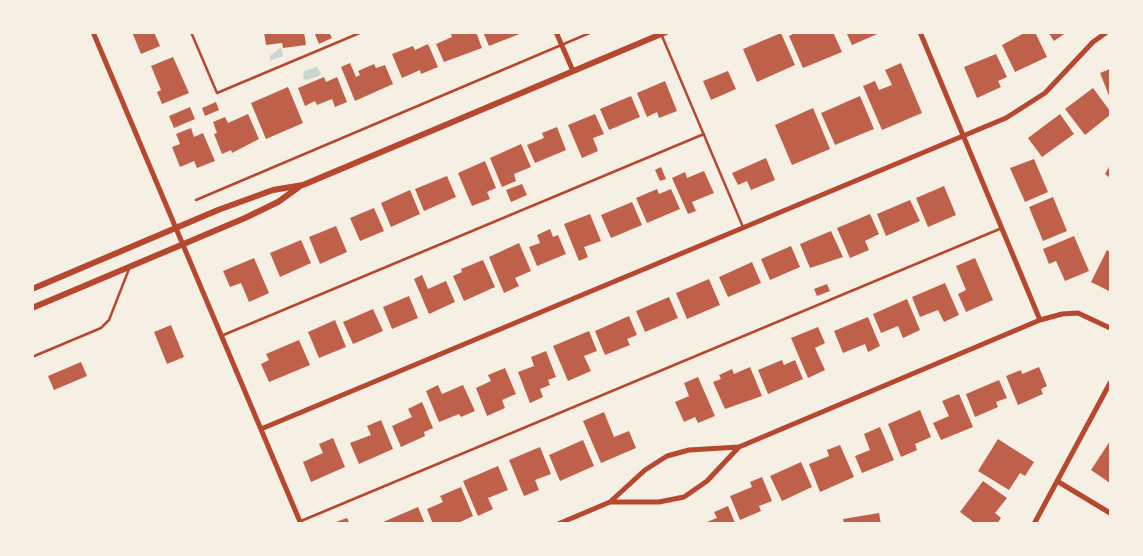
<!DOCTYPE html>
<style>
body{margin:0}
#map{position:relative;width:1143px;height:556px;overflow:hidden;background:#f6efe4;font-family:"Titillium Web",sans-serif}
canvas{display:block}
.frame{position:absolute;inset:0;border:34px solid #f6efe4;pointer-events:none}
</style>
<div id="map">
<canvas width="1143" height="556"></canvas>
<div class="frame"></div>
</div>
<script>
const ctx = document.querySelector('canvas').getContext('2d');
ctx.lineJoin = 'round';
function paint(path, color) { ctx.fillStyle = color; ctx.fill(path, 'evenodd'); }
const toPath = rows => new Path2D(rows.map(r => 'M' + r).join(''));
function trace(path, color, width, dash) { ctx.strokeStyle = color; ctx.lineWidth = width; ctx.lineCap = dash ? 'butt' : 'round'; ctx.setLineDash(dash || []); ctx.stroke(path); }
paint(toPath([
 [281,47,283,56,270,61,270,56],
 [317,67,321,73,319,76,307,80,303,79,304,71]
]), '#c9d6d2');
paint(toPath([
 [132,32,154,32,160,46,141,54],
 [264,32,304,32,306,45,283,48,282,43,266,45],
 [314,32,329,32,332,38,319,44],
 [450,32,476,32,482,48,444,62,436,44,452,37],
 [483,32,522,32,522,33,489,46],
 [797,32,833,32,842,52,803,68,789,36],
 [846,32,882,32,852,45],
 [1026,32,1035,32,1047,57,1015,72,1002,45],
 [1048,32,1067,32,1054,41],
 [781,33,795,65,757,82,743,49],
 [428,44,438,67,421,74,420,70,402,78,392,54,413,46,415,50],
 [996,54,1007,77,998,81,1001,87,977,98,964,67],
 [173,57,189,93,162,104,157,92,161,90,151,66],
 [350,63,356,77,360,75,358,71,374,64,376,68,385,65,393,84,355,101,341,67],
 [901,63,922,113,882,130,863,86,875,81,879,90,892,85,885,70],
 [1110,69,1110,98,1100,73],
 [728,71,736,89,711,100,703,81],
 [324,77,326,82,337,77,347,102,335,107,332,99,317,105,315,101,305,106,298,88],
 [665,81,677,111,659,118,657,112,647,117,637,93],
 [288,87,303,123,266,139,251,103],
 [1093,88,1110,111,1110,115,1085,135,1065,109],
 [631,96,640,117,609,130,600,109],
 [860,96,874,129,835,145,821,113],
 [216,102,219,110,205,116,202,108],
 [190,107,195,119,174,128,169,116],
 [813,108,830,149,792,165,775,125],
 [248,114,259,139,232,153,231,150,222,154,214,134,217,133,213,122,225,117,228,123],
 [595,114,604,134,593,138,598,151,582,158,568,125],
 [1060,114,1074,134,1042,157,1028,138],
 [557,127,566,150,535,163,527,145,544,138,542,133],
 [191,128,194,137,203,133,215,161,197,168,194,161,180,167,172,147,180,144,176,134],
 [521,144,531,167,514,174,516,181,502,187,490,158],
 [766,158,775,180,751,190,747,181,738,185,732,173],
 [1034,159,1048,192,1025,202,1010,168],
 [485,161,496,188,487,192,490,199,472,206,458,173],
 [1110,165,1110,178,1105,174],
 [661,167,666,179,660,181,655,170],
 [704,171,714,193,692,202,696,211,688,214,672,178,685,172,687,178],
 [447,176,456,197,424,211,415,189],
 [522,184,527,195,511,202,506,190],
 [944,186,956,215,928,227,916,198],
 [657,189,659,194,671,189,680,209,647,223,636,198],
 [410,190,420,214,391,227,381,203],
 [1053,197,1067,231,1043,241,1029,207],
 [910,200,920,221,886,236,877,214],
 [632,202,642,225,611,238,601,215],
 [374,208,384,231,360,241,350,218],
 [590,214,601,241,584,247,588,257,579,261,564,224],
 [870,214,879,234,865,241,869,250,850,258,837,228],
 [336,226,347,252,320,264,309,237],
 [550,229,553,237,558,235,566,254,537,266,529,247,540,243,537,235],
 [831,231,843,257,810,268,800,244],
 [1074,236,1089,271,1065,281,1056,261,1049,264,1043,249],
 [301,240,311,263,280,277,270,253],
 [519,243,531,271,515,278,519,286,504,293,489,257],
 [791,246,800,267,770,280,761,259],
 [1107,250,1110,252,1109,291,1091,282],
 [254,258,269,293,249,302,241,283,230,287,223,271],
 [975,258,993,300,966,312,958,294,966,290,956,266],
 [483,260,495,287,464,301,453,276,462,272,461,269],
 [752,262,761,283,728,297,719,277],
 [422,275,428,289,446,281,455,302,429,314,414,279],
 [709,279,720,305,687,319,676,293],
 [945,283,959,315,944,322,938,310,920,317,912,297],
 [827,284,830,291,817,296,814,289],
 [409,296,418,318,392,329,383,307],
 [669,297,678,318,645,332,636,311],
 [907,299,920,330,903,338,898,326,881,333,873,314],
 [373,309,383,331,353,344,343,322],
 [629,316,637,335,627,339,630,345,605,355,595,331],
 [868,317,880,346,868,352,865,344,843,353,834,331],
 [335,320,346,347,319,358,308,332],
 [171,325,184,357,167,364,154,332],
 [818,327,825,343,815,348,825,370,808,378,791,338],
 [589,331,597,351,584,356,591,371,568,381,553,346],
 [299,340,310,365,269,382,261,364,269,360,266,354],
 [546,351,556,377,548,380,550,385,540,389,543,397,530,403,518,372,534,366,531,357],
 [782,360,784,365,795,360,803,379,768,394,758,370],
 [81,362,87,376,54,390,48,376],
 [750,367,762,396,725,409,713,382,721,379,719,375,732,369,734,374],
 [1039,367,1047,386,1041,389,1043,394,1018,405,1006,376,1021,370,1022,374],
 [505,368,516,394,502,400,505,408,487,416,476,388,491,381,488,375],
 [698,377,715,416,698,423,695,417,684,422,675,402,689,396,684,383],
 [999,380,1007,398,996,402,998,407,975,417,966,394],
 [438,385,442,394,463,385,475,411,461,417,459,414,439,422,426,391],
 [959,394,973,427,941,440,933,423,949,416,942,401],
 [422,402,433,428,424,432,425,436,401,447,392,426,412,417,408,409],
 [920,410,931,437,915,444,917,450,901,457,888,424],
 [604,412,614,437,629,431,636,448,601,463,583,421],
 [381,420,393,449,359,464,350,443,371,435,367,426],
 [880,427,894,460,862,473,855,456,870,450,864,434],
 [333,438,345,467,311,482,303,462,323,453,319,444],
 [998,439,1034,462,1025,476,1020,473,1009,490,978,471],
 [583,440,594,466,560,481,549,455],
 [1110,441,1110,483,1091,470],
 [840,445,854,477,820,492,809,464,829,456,827,450],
 [540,447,551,474,535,480,539,490,524,496,509,460],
 [801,462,812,487,782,501,770,476],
 [498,466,508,490,488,498,493,509,478,516,463,481],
 [762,477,772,501,759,506,761,511,740,520,730,496,752,487,750,482],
 [983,481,1007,498,995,513,1001,518,997,524,976,524,960,512],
 [461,487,473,516,456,524,433,524,427,509,443,502,440,496],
 [728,506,735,523,704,523,717,518,714,512],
 [418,507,425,524,384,524,383,522],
 [879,513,881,524,844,524,843,519],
 [347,518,350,524,333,524,333,523]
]), '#bf614a');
trace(toPath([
 [191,32,217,93,362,32],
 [662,36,743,227],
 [196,200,592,32],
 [221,336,704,134],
 [32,357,101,328,109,320,129,269],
 [301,521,1002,228]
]), '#b5482f', 2.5);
trace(toPath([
 [93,32,301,524],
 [556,32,573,71],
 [920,32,1040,320],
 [261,429,1006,118,1045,93,1093,42,1107,32],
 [1057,481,1110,513],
 [610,502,659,502,684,497,707,481,739,447],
 [558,524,610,502,645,470,667,456,689,450,739,447,1040,320,1062,314,1078,313,1110,328],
 [1034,524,1110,383]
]), '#b5482f', 5);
trace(toPath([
 [32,289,218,210,273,190,303,185,666,32],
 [32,308,245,218,278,202,299,187]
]), '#b5482f', 6);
</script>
